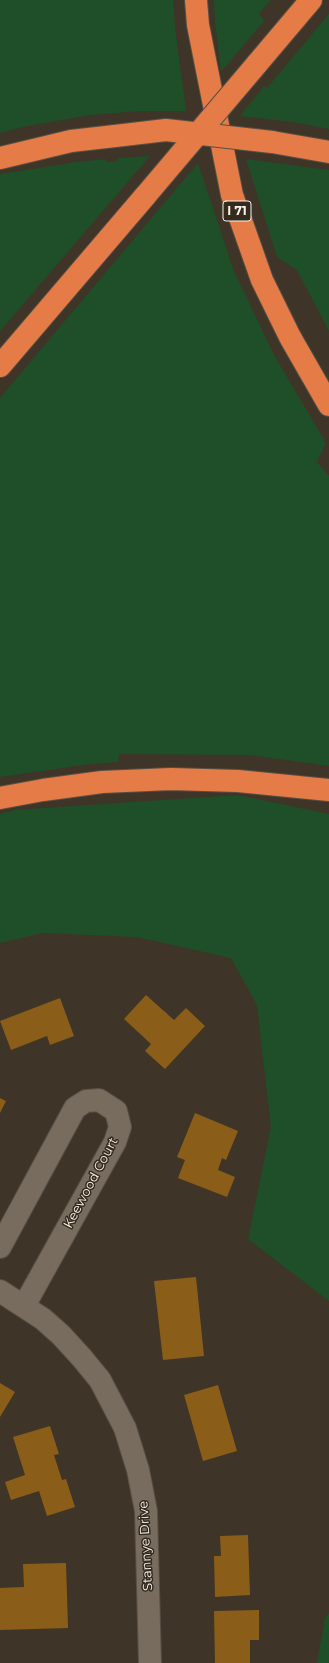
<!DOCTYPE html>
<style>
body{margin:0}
canvas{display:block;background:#3e3427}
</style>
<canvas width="329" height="1663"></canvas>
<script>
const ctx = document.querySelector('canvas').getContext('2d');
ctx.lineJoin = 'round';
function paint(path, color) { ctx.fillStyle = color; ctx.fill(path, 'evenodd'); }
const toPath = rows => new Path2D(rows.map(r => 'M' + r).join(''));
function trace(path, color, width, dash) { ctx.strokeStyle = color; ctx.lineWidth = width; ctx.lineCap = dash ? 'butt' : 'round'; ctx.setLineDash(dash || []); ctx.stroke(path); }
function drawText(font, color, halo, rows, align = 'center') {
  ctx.font = font + ' Montserrat,sans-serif'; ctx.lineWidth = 3; ctx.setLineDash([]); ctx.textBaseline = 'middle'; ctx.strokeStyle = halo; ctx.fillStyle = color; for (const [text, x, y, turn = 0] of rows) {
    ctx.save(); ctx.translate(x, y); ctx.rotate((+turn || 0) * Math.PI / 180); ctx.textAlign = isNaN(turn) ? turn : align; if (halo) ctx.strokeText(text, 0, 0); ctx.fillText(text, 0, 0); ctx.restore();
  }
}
paint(toPath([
 [0,0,173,0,175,28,186,111,141,111,90,115,27,126,0,133],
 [214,0,271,0,259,13,264,21,221,72,215,21],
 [329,14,329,129,293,122,240,116,264,86,267,88],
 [150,156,131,178,0,331,0,174,77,162,106,159,106,162,118,161,118,158],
 [246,159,329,170,329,331,297,270,277,257],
 [198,163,233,269,274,355,326,443,317,462,329,476,329,766,250,755,119,754,118,762,90,764,0,777,0,398],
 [238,795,329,814,329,1301,248,1239,271,1127,257,1005,231,958,137,937,43,933,0,943,0,814,15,810],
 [329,1613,329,1663,317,1663,325,1618]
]), '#1e4f28');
paint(toPath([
 [146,995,174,1020,186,1008,205,1026,165,1069,145,1051,151,1044,124,1019],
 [60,998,74,1036,50,1045,47,1036,11,1050,0,1021],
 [0,1098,6,1101,0,1113],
 [195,1113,238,1131,226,1160,222,1158,218,1170,235,1177,227,1197,178,1178,185,1160,177,1157],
 [196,1277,204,1356,163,1360,154,1281],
 [0,1383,15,1392,0,1417],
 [218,1385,237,1451,203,1461,184,1395],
 [50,1426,59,1454,54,1455,62,1480,66,1479,75,1507,47,1516,39,1491,11,1500,5,1482,25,1475,13,1437],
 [248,1535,250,1595,215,1597,214,1556,221,1556,220,1536],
 [66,1563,68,1628,0,1630,0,1588,24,1587,23,1564],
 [259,1610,259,1640,250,1640,250,1663,215,1663,214,1611]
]), '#8a5d19');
const street = toPath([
 [0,1247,75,1108,86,1101,99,1100,116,1111,120,1127,115,1142,24,1306],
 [0,1291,43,1319,61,1335,82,1358,100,1380,125,1428,138,1470,146,1511,150,1663]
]);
const highway = toPath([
 [196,0,198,25,232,195,262,280,290,337,329,405],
 [256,65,311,0],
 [272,142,329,152],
 [0,158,71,141,115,136],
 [0,366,146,195],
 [0,798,43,790,102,782,171,779,238,781,329,790]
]);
trace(street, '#584f45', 24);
trace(highway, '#584f45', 24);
trace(street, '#776c5e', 22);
trace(highway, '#e57b46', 22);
const highwayBridge = toPath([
 [115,136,166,130,272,142],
 [146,195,256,65]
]);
trace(highwayBridge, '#584f45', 24, []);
trace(highwayBridge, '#e57b46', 22);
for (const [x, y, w] of [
 [237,211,28]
]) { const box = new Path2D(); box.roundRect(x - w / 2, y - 10, w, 20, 3); ctx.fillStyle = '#342a1e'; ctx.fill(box); trace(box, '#faf3eb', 1); }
drawText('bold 12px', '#faf3eb', null, [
 ["I 71",237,211]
]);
drawText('13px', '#faf3eb', '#342a1e', [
 ["Keewood Court",91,1183,-62],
 ["Stannye Drive",146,1546,-93]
]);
</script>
